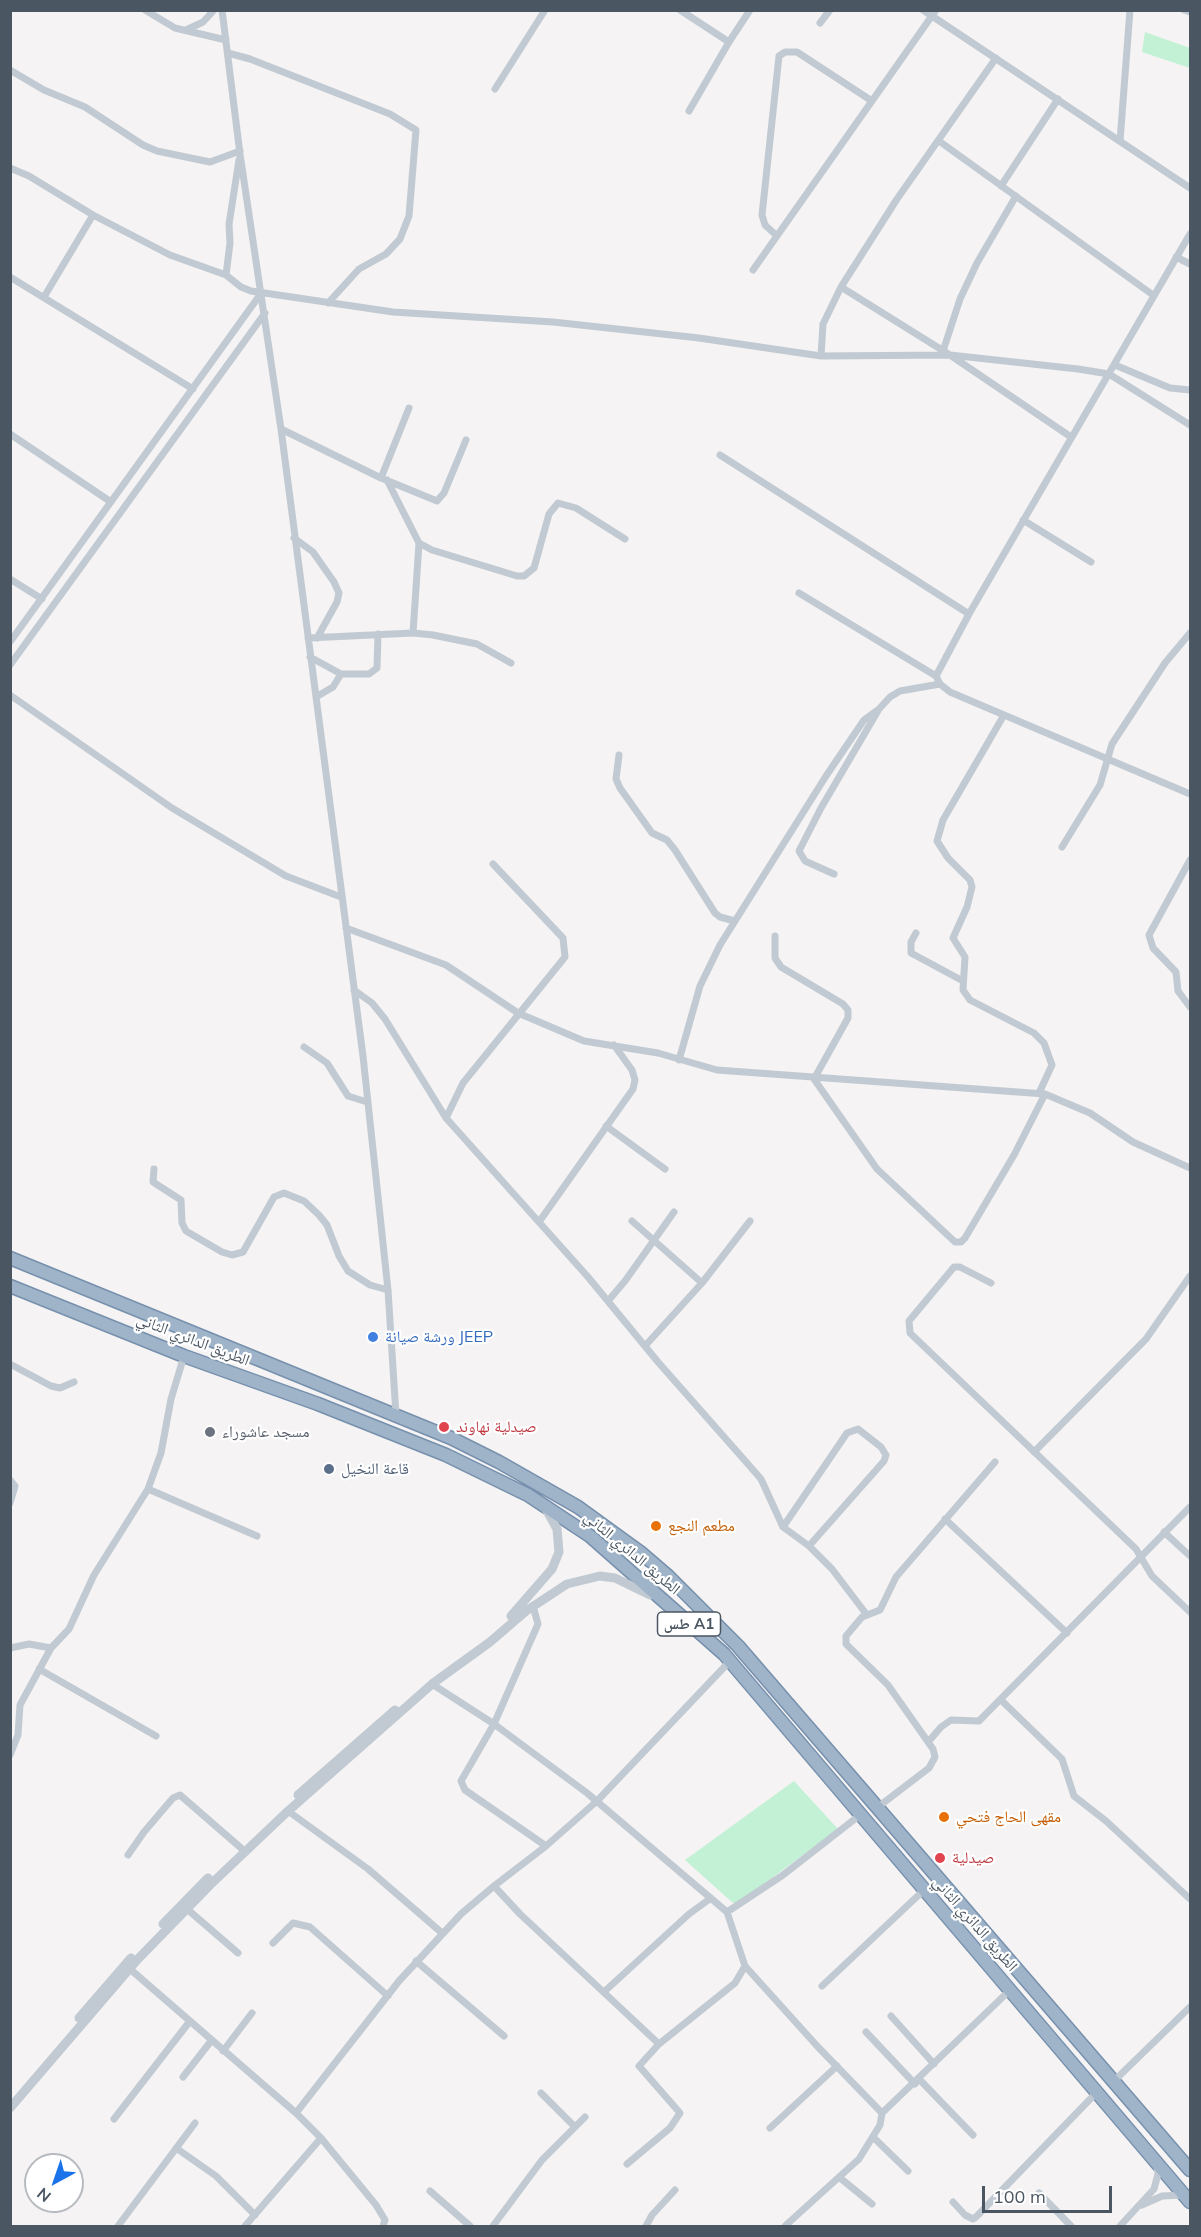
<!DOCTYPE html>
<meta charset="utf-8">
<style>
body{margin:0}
#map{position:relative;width:1201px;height:2237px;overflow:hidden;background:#f5f3f3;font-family:Mulish,sans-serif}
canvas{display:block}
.frame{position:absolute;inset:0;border:12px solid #4a5661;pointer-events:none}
.north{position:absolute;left:24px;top:2153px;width:60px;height:60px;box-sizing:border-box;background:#fff;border:2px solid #b7bbc0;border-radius:50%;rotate:220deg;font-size:16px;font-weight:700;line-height:24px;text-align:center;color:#4a5661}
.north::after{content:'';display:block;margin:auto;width:21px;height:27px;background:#1a73e8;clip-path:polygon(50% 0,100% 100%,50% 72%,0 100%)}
.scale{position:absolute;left:982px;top:2186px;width:130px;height:27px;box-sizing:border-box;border:3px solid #4a5661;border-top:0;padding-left:8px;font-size:18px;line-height:21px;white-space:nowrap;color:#4a5661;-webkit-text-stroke:4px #fff;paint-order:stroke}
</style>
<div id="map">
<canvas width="1201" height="2237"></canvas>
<div class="frame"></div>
<div class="north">N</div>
<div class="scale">100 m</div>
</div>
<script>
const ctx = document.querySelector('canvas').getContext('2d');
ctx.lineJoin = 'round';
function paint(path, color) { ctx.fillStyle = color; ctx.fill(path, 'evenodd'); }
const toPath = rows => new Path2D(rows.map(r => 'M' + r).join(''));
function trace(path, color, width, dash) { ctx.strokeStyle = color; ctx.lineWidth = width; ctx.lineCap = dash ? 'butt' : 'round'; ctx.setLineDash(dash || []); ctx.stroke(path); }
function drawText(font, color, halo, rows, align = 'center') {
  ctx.font = font + ' Mulish,"Noto Naskh Arabic",sans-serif'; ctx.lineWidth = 4.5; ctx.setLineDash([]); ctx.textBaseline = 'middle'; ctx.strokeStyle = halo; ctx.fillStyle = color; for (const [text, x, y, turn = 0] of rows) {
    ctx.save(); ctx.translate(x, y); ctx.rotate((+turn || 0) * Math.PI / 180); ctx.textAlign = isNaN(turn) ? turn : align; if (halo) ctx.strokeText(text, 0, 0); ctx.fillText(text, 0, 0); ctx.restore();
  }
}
paint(toPath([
 [1145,32,1190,48,1190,68,1142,52],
 [794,1781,838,1829,738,1903,733,1903,685,1860]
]), '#c3f1d5');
const trunk = toPath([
 [10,1258,451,1438,499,1462,578,1507,640,1552,668,1576,738,1646,1190,2170],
 [10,1286,184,1356,318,1404,446,1455,528,1495,590,1536,724,1654,1190,2202]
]);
trace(trunk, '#7690ad', 15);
trace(toPath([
 [145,10,175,28,226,40],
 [222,10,240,154,281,429,381,478,437,501,444,493,466,440],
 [680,10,729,42],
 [923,10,1190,188],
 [1184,10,1190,12],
 [820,23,830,10],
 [186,30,203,22,214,10],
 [228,53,250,59,390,114,416,130,409,216,400,239,386,254,359,269,328,303],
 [10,70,44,90,85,107,143,145,157,151,210,162,240,151],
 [495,89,545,10],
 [689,111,729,42,750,10],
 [939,141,1153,295],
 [1120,141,1130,10],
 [10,168,29,176,93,215],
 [1001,186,1058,99],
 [1190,234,969,614,936,676,940,684,950,692,1190,794],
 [777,236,765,225,762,215,779,56,785,52,797,52,872,101],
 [1176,257,1190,264],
 [753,270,936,10],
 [226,275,230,243,229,224,239,160],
 [10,277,193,389],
 [841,287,950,355,1071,437],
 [44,297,93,215,170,255,226,275,241,287,251,291,393,312,553,322,699,338,821,356,950,355,1078,369,1109,374,1190,425],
 [943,351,960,299,977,263,1016,196],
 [821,356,823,324,841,287,897,199,996,58],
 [1115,365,1170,388,1190,390],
 [281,429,363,1056,388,1290,396,1415],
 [10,434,111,502],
 [720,455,969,614],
 [381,478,409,408],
 [387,480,419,543,432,550,517,576,524,576,534,568,549,514,558,503,576,508,625,539],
 [1023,520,1091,562],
 [294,538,313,552,334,582,339,593,337,602,317,638],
 [10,579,42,599],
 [799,593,936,676],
 [413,633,419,543],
 [308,638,413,633,433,635,477,644,511,663],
 [10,642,262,292],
 [310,657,341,674,369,674,377,668,378,634],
 [10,665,265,313],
 [10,695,172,808,286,876,341,897],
 [316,697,333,687,341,674],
 [1004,715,943,820,937,841,948,858,970,880,972,887,967,907,953,938,965,957,963,990,970,1000,1034,1033,1044,1043,1052,1065,1039,1093],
 [619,755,616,779,620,788,652,833,667,840,675,850,715,913,720,917,735,921],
 [1062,847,1100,785,1112,744,1165,663,1190,633],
 [1190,860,1149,935,1153,948,1176,972,1178,991,1190,1007],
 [834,874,805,861,799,851,821,808,879,709,890,697,900,691,940,684],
 [346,928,446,965,518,1013,584,1041,658,1053,717,1070,1045,1094,1090,1113,1133,1142,1190,1168],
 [916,933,911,942,911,953,963,981],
 [775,936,775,958,781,967,843,1004,848,1010,848,1018,814,1079,877,1169,955,1242,961,1242,965,1238,1014,1155,1045,1094],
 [354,990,372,1003,385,1019,446,1118,588,1277,658,1362,747,1463,761,1479,783,1527,809,1546,832,1569,867,1615],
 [304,1047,327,1063,348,1096,367,1102],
 [679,1060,700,986,720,945,826,776,864,720,879,709],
 [446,1118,463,1083,565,957,563,938,493,864],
 [606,1126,665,1169],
 [154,1169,153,1182,181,1200,182,1223,186,1231,222,1252,232,1255,243,1252,274,1197,284,1193,304,1201,319,1215,327,1225,339,1256,348,1271,370,1285,388,1290],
 [632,1221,702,1283],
 [539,1222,633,1089,635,1080,632,1070,614,1045],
 [991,1283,960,1267,954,1267,909,1321,910,1333,1136,1549,1152,1576,1190,1612],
 [608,1301,625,1281,674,1212],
 [645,1346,702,1283,750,1221],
 [10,1364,51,1386,60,1388,74,1382],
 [1034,1452,1146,1339,1190,1276],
 [10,1480,15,1486,10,1503],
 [148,1489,257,1536],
 [945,1519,1067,1633],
 [783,1527,847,1433,858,1429,881,1447,886,1455,884,1461,809,1546],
 [1164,1532,1190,1556],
 [533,1606,538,1624,494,1724,461,1781,465,1790,546,1846],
 [10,1648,29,1644,51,1648],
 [39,1669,156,1736],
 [432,1684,494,1724,587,1793,727,1912,745,1966,735,1983,659,2044,639,2066,680,2113,670,2128,627,2164],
 [1001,1700,1062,1759,1074,1796,1106,1821,1190,1899],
 [929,1741,941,1727,951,1720,979,1721,1190,1507],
 [10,1755,18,1735,20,1705,51,1648,69,1629,94,1575,148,1489,161,1453,171,1399,184,1356],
 [878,1807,929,1768,935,1757,933,1749,888,1685,846,1644,846,1636,862,1617,880,1610,896,1577,995,1462],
 [288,1811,368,1869,442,1933],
 [128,1855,144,1832,173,1798,180,1795,241,1848],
 [494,1886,546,1846,597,1801,730,1661],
 [187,1909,238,1953],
 [727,1912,783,1875,860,1815],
 [273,1943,293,1923,310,1927,388,1996],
 [416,1961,504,2036],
 [745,1966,818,2047,882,2113,880,2125,859,2159,785,2226],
 [130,1969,296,2113],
 [822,1986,924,1890],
 [605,1991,689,1914,711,1898],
 [891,2016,934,2064],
 [866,2032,915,2084],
 [223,2051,252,2013],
 [183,2077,211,2041],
 [919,2079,973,2135],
 [1114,2081,1190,2007],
 [541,2093,575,2127],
 [882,2113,1010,1990],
 [114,2119,190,2021],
 [770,2128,837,2066],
 [873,2137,908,2171],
 [321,2138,296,2113,399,1981,461,1914,494,1886,520,1914,659,2044],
 [176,2148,216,2176,255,2215],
 [839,2177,872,2204],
 [430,2191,470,2226],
 [1039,2193,1071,2226],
 [953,2202,965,2215,973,2219,976,2217,1098,2091],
 [1142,2205,1162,2196,1182,2195],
 [118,2226,195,2123],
 [245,2226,321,2138,376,2205,385,2220,383,2226],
 [493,2226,542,2160,585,2117],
 [646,2226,652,2215,675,2190],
 [1120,2226,1154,2189,1158,2174,1157,2167]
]), '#c1cad2', 7);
trace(toPath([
 [511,1616,552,1569,559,1552,557,1529,546,1509],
 [298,1795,395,1710],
 [163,1924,208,1878],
 [79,2018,131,1958],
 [10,2108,137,1960,210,1885,288,1811,432,1684,490,1642,526,1611,567,1584,600,1576,615,1578,650,1595]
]), '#c1cad2', 9);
trace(trunk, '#9fb4c9', 12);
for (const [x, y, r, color] of [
 [373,1337,6,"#3f7fe0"],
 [444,1427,6,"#e0444e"],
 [210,1432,6,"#6b7280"],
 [329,1469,6,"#5c6f8a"],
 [656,1526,6,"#e8710a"],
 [944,1817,6,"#e8710a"],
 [940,1858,6,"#e0444e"]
]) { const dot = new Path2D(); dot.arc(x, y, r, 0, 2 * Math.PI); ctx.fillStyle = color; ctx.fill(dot); trace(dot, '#fff', 2); }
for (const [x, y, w] of [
 [689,1624,63]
]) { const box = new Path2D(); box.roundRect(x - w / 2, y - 12, w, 24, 4.5); ctx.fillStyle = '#fff'; ctx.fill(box); trace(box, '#4a5661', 1.5); }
drawText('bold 15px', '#4a5661', null, [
 ["طس A1",689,1624]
]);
drawText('16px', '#366cbe', '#fff', [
 ["ورشة صيانة JEEP",385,1337]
], 'left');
drawText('16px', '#4a5661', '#fff', [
 ["الطريق الدائري الثاني",193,1340,21],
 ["الطريق الدائري الثاني",632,1553,40],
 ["الطريق الدائري الثاني",975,1924,49]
]);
drawText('16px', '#be3a42', '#fff', [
 ["صيدلية نهاوند",456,1427],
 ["صيدلية",952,1858]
], 'left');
drawText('16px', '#5b616d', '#fff', [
 ["مسجد عاشوراء",222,1432]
], 'left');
drawText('16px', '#4e5e75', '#fff', [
 ["قاعة النخيل",341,1469]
], 'left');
drawText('16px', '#c56008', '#fff', [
 ["مطعم النجع",668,1526],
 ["مقهى الحاج فتحي",956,1817]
], 'left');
</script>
